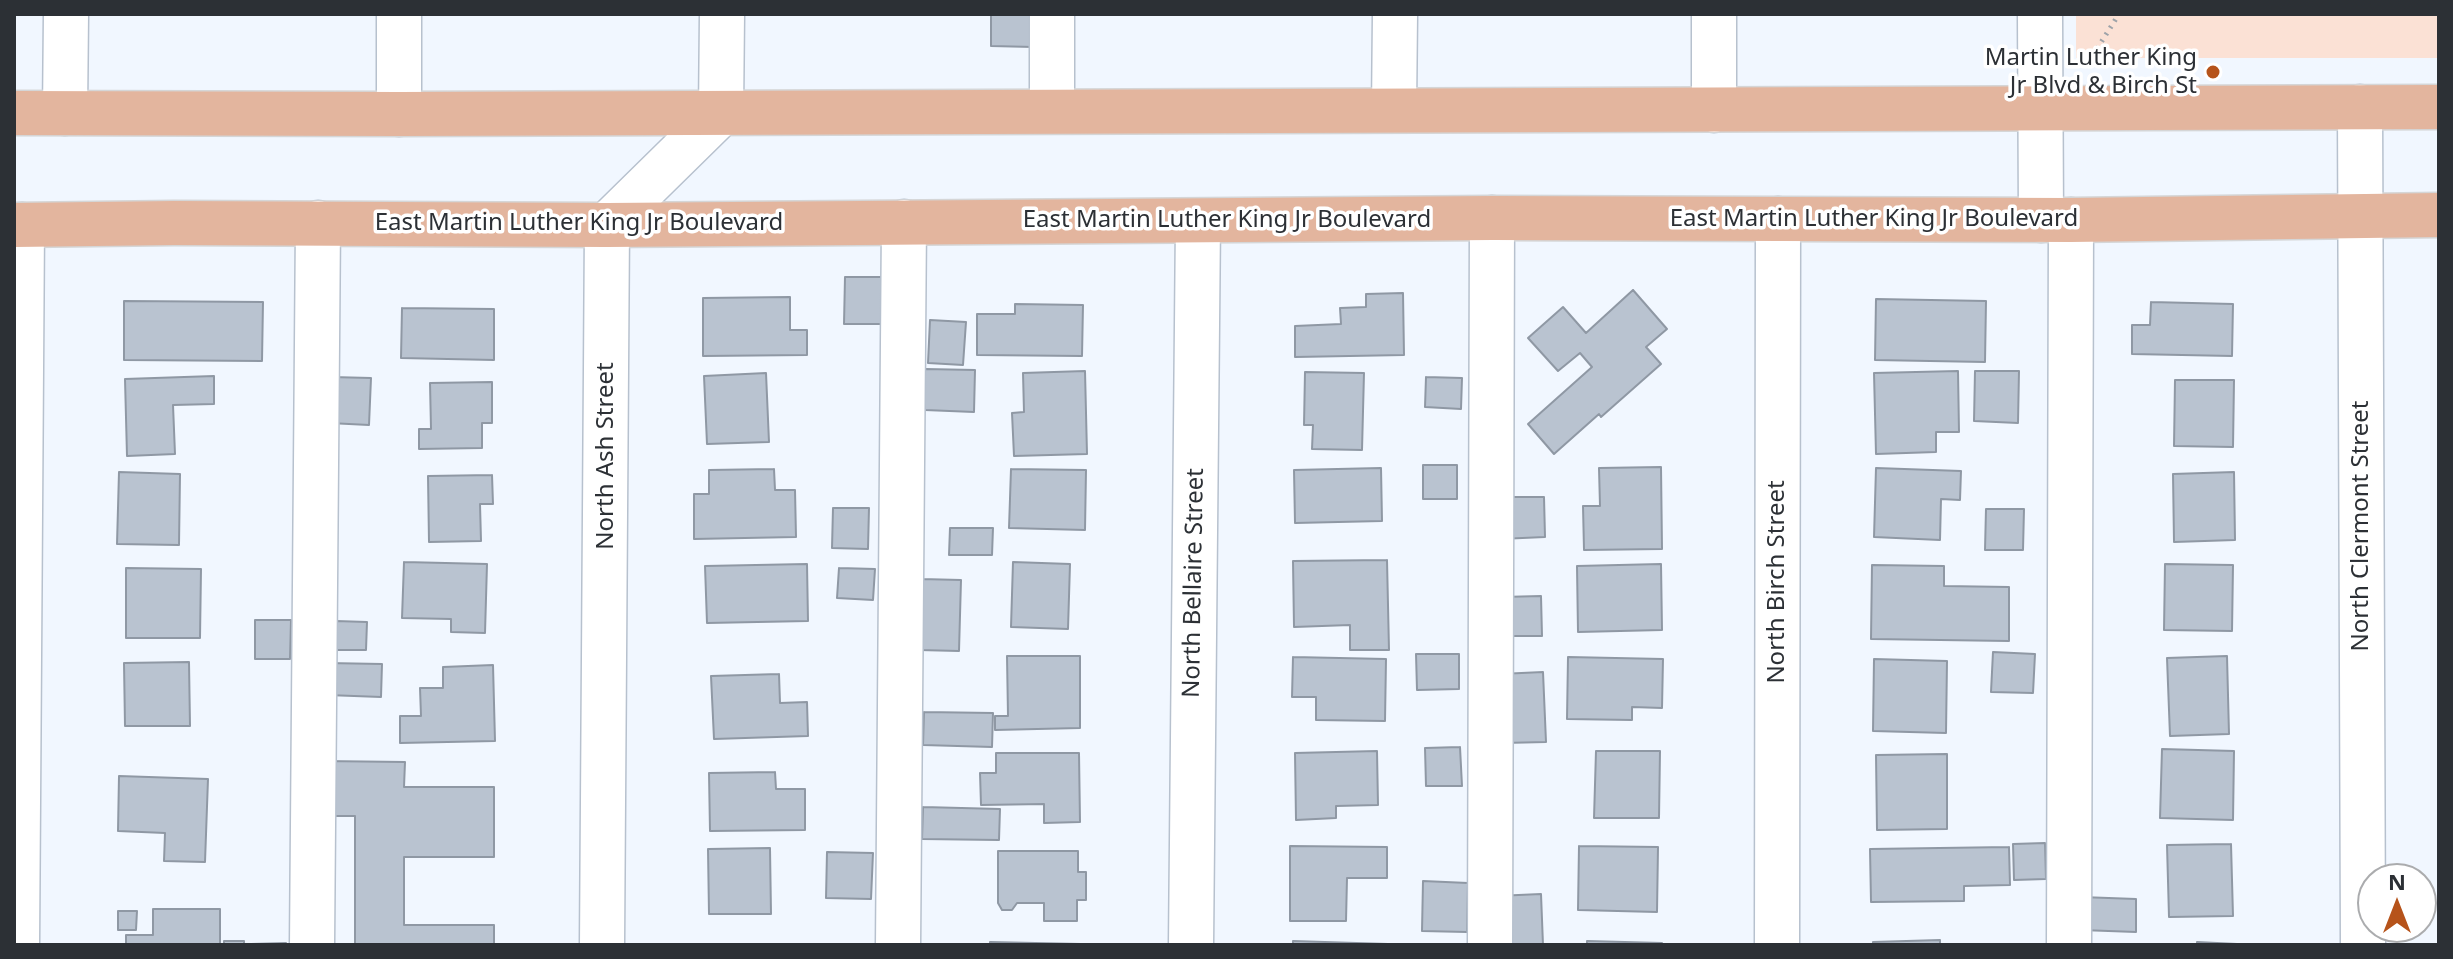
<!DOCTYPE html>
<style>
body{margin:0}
#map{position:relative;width:2453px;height:959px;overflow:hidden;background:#f1f7ff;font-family:"Noto Sans",sans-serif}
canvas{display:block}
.frame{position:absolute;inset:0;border:16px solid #2c3035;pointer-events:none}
.north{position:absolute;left:2357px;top:863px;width:80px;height:80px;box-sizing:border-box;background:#fff;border:2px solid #abacae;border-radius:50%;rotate:0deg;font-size:22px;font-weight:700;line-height:32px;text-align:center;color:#2c3035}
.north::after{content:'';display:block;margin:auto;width:28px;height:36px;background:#b6531a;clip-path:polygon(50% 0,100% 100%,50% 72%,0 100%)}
</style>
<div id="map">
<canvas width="2453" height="959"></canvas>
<div class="frame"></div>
<div class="north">N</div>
</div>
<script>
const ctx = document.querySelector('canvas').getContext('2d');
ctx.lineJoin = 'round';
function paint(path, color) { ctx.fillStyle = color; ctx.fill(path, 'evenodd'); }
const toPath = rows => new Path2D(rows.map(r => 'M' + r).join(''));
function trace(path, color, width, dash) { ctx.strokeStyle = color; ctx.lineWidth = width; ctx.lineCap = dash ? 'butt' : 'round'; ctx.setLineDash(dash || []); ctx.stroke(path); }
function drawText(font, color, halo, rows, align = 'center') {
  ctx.font = font + ' "Noto Sans",sans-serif'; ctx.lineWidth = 7; ctx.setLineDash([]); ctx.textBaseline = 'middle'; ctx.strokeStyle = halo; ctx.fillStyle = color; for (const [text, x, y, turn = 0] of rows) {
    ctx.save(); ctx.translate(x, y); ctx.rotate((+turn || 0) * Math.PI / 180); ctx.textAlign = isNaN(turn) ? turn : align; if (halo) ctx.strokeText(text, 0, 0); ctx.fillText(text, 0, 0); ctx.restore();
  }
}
paint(toPath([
 [2076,14,2439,14,2439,58,2076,58]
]), '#fbe1d5');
const building = toPath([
 [991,14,1033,14,1033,47,991,46,991,14],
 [845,277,885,277,884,324,844,324,845,277],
 [1633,290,1667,329,1646,347,1661,364,1601,417,1599,414,1554,454,1528,424,1592,367,1580,353,1558,371,1528,338,1563,307,1586,333,1633,290],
 [1403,293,1404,355,1295,357,1295,326,1341,324,1340,308,1366,307,1366,294,1403,293],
 [790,297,790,330,807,330,807,355,703,356,703,298,790,297],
 [1876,299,1986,301,1985,362,1875,360,1876,299],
 [124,301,263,302,262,361,124,360,124,301],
 [2151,302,2233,304,2232,356,2132,354,2132,325,2150,325,2151,302],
 [1015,304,1083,305,1082,356,977,355,977,314,1015,314,1015,304],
 [402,308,494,309,494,360,401,358,402,308],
 [930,320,966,322,963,365,928,363,930,320],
 [925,369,975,370,974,412,925,410,925,369],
 [1085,371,1087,454,1014,456,1012,413,1024,412,1023,373,1085,371],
 [1958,371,1959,432,1936,432,1936,452,1876,454,1874,373,1958,371],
 [1975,371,2019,371,2018,423,1974,421,1975,371],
 [1305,372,1364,373,1362,450,1312,449,1313,425,1304,425,1305,372],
 [766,373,769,442,707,444,704,376,766,373],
 [214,376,214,404,173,405,175,454,127,456,125,379,214,376],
 [331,377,371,378,369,425,329,423,331,377],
 [1426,377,1462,378,1461,409,1425,407,1426,377],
 [2175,380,2234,380,2233,447,2174,446,2175,380],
 [492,382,492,423,482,423,482,448,419,449,419,429,431,429,430,383,492,382],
 [1423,465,1457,465,1457,499,1423,499,1423,465],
 [1661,467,1662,549,1584,550,1583,506,1600,506,1599,468,1661,467],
 [1381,468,1382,521,1295,523,1294,470,1381,468],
 [1876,468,1961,471,1960,500,1941,499,1940,540,1874,537,1876,468],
 [774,469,775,490,795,490,796,537,694,539,694,494,709,494,709,470,774,469],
 [1011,469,1086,470,1085,530,1009,528,1011,469],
 [119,472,180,474,179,545,117,544,119,472],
 [2234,472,2235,540,2174,542,2173,474,2234,472],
 [492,475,493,504,480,504,481,541,429,542,428,476,492,475],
 [1499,497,1544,497,1545,537,1500,539,1499,497],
 [833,508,869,508,868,549,832,548,833,508],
 [1986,509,2024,509,2023,550,1985,550,1986,509],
 [950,528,993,528,992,555,949,555,950,528],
 [1387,560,1389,650,1350,650,1350,625,1294,627,1293,561,1387,560],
 [404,562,487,564,485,633,451,632,451,619,402,618,404,562],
 [1013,562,1070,564,1068,629,1011,627,1013,562],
 [807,564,808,621,707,623,705,566,807,564],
 [1661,564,1662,630,1578,632,1577,566,1661,564],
 [2165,564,2233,565,2232,631,2164,630,2165,564],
 [1872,565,1944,566,1944,586,2009,587,2009,641,1871,639,1872,565],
 [126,568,201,569,200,638,126,638,126,568],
 [839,568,875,569,873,600,837,598,839,568],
 [921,579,961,580,959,651,919,650,921,579],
 [1541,596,1542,636,1503,636,1502,597,1541,596],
 [255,620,291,620,290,659,255,659,255,620],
 [336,621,367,622,366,650,336,650,336,621],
 [1993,652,2035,654,2033,693,1991,692,1993,652],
 [1416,654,1459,654,1459,689,1417,690,1416,654],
 [1007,656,1080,656,1080,728,995,730,995,716,1008,716,1007,656],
 [2227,656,2229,734,2170,736,2167,658,2227,656],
 [1293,657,1386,659,1385,721,1316,720,1316,697,1292,697,1293,657],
 [1568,657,1663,659,1662,708,1632,707,1632,720,1567,719,1568,657],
 [1874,659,1947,661,1946,733,1873,731,1874,659],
 [189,662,190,726,125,726,124,663,189,662],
 [327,663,382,664,381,697,327,695,327,663],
 [493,665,495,741,400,743,400,716,421,716,420,688,443,688,443,667,493,665],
 [1543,672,1546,742,1503,743,1500,674,1543,672],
 [779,674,780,703,807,702,808,736,714,739,711,676,779,674],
 [924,712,993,713,992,747,923,745,924,712],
 [1460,747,1462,786,1426,786,1425,748,1460,747],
 [2162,749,2234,751,2233,820,2160,818,2162,749],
 [1377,751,1378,805,1336,806,1336,818,1296,820,1295,753,1377,751],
 [1596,751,1660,751,1659,818,1594,818,1596,751],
 [996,753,1079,753,1080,822,1044,823,1044,804,981,805,980,773,996,773,996,753],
 [1947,754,1947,829,1877,830,1876,755,1947,754],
 [322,761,405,762,404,787,494,787,494,857,404,857,404,925,494,925,494,945,355,945,355,816,322,816,322,761],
 [775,772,776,789,805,789,805,830,710,831,709,773,775,772],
 [119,776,208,779,205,862,164,861,165,833,118,831,119,776],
 [923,807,1000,809,999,840,922,839,923,807],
 [2045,843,2046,879,2014,880,2013,844,2045,843],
 [2231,844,2233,916,2169,917,2167,845,2231,844],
 [1290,846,1387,847,1387,878,1347,878,1346,921,1290,921,1290,846],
 [1579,846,1658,847,1657,912,1578,910,1579,846],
 [2009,847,2010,885,1964,886,1964,901,1871,902,1870,849,2009,847],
 [770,848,771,914,709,914,708,849,770,848],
 [998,851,1078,851,1078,872,1086,872,1086,900,1077,900,1077,921,1044,921,1044,903,1017,903,1012,910,1002,910,998,903,998,851],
 [827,852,873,853,871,899,826,898,827,852],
 [1423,881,1468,883,1467,932,1422,931,1423,881],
 [1541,894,1543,945,1498,945,1496,896,1541,894],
 [2081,897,2136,899,2136,932,2081,930,2081,897],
 [153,909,220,909,220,945,126,945,126,935,153,935,153,909],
 [118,911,137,911,136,930,118,930,118,911],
 [1940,940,1940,945,1873,945,1873,942,1940,940],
 [224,941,244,941,244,945,224,945,224,941],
 [1293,941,1388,944,1388,945,1293,945,1293,941],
 [1587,941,1662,943,1662,945,1587,945,1587,941],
 [990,942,1081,944,1081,945,990,945,990,942],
 [2197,942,2237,944,2237,945,2197,945,2197,942],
 [286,943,286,945,251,945,251,944,286,943]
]);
paint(building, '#b9c3d0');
trace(building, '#8f98a4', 2);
const minor = toPath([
 [2040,14,2041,220],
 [2360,107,2363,945],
 [1394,110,1395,14],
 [1714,110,1714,14],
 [1052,111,1052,14],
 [65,113,66,14],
 [399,114,399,14],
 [17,945,22,225],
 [312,945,318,223],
 [602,945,607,225,721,113,722,14],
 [898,945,904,222],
 [1191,945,1198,221],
 [1490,945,1492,218],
 [1777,945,1778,219],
 [2069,945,2071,220]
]);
const major = toPath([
 [14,113,399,114,2439,107],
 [14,225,174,223,607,225,1492,218,2071,220,2439,215]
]);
trace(minor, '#b7c1ce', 47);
trace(major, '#d5d6d7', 47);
trace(toPath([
 [2093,55,2119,14]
]), '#9ea3a9', 5, [2, 6]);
trace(minor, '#fff', 44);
trace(major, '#e3b59e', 44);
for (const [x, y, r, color] of [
 [2213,72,8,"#b6531a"]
]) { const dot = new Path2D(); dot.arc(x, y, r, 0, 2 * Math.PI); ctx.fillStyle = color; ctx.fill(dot); trace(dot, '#fff', 3); }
drawText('24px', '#2c3035', '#fff', [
 ["Martin Luther King",2197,58],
 ["Jr Blvd & Birch St",2197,86]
], 'right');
drawText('24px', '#2c3035', '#fff', [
 ["East Martin Luther King Jr Boulevard",1874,219],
 ["East Martin Luther King Jr Boulevard",1227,220],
 ["East Martin Luther King Jr Boulevard",579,223],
 ["North Ash Street",606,456,-90],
 ["North Clermont Street",2361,526,-90],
 ["North Birch Street",1777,582,-90],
 ["North Bellaire Street",1194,583,-89]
]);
</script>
